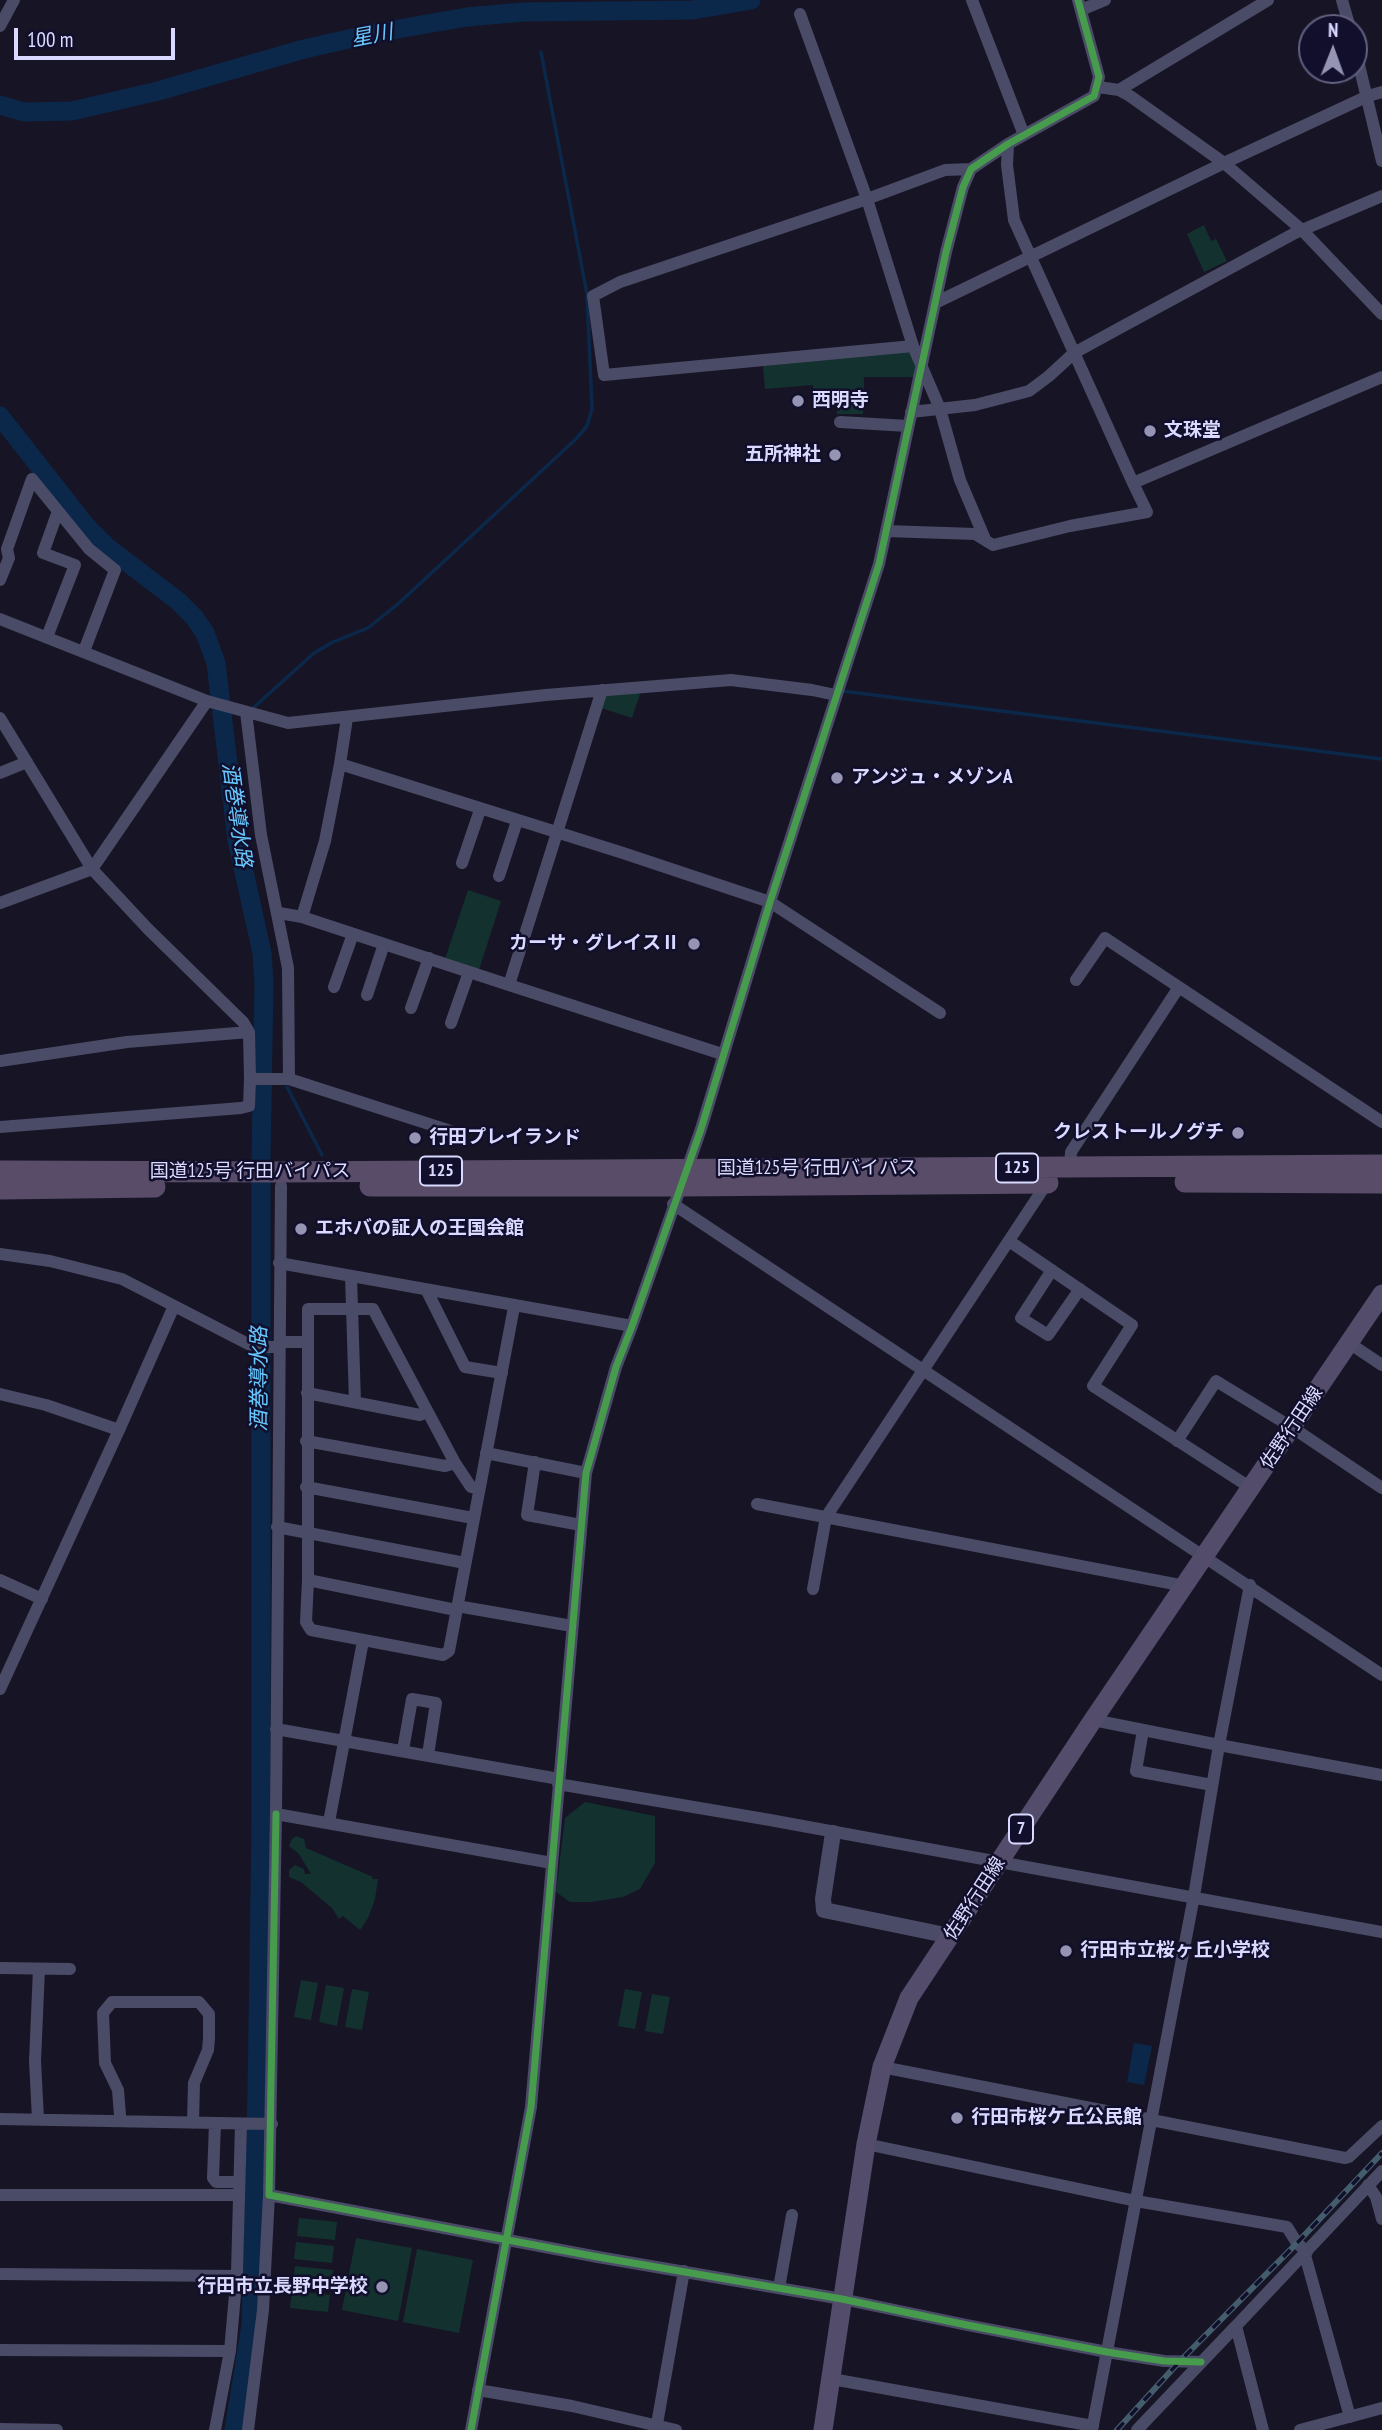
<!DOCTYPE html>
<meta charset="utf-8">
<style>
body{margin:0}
#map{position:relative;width:1382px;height:2430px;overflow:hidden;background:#171525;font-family:"PT Sans Narrow",sans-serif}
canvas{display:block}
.north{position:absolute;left:1298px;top:14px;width:70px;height:70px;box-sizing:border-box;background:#110f2b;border:2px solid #616080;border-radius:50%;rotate:1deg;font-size:19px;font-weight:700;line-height:28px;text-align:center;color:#dad9ff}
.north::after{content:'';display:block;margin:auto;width:24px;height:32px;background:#9694b3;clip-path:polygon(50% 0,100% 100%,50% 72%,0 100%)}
.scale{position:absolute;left:14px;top:28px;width:161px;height:32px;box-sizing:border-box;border:4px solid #dad9ff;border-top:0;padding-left:9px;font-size:21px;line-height:24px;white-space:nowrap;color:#dad9ff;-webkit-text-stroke:5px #110f2b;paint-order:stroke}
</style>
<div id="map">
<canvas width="1382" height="2430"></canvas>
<div class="north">N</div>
<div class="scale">100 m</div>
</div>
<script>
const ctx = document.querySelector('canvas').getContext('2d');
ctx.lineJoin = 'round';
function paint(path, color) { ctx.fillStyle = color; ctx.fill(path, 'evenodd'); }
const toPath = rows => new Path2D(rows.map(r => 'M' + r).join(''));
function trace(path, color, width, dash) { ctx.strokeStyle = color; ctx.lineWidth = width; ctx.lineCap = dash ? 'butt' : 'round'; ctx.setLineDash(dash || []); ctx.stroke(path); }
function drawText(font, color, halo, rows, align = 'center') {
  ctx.font = font + ' "PT Sans Narrow","Noto Sans JP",sans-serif'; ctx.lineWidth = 5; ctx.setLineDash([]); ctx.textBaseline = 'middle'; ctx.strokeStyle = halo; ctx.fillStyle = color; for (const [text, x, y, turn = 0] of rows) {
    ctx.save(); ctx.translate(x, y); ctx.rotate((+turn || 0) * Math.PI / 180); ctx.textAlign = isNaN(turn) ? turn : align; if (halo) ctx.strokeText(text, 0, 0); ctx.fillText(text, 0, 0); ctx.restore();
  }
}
paint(toPath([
 [1204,225,1211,241,1216,239,1227,261,1204,272,1187,234],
 [910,350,918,367,914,377,864,377,863,414,837,414,836,400,814,399,813,385,765,389,763,366],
 [638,690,640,694,632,718,601,708,605,693],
 [468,890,501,901,479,970,445,959],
 [585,1802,655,1816,655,1863,640,1889,623,1897,591,1902,570,1902,556,1892,565,1818],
 [296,1836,304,1839,306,1848,373,1877,372,1879,378,1879,375,1899,368,1918,360,1930,343,1916,339,1919,332,1908,301,1882,289,1877,289,1870,295,1865,304,1869,305,1874,311,1874,299,1854,289,1846,292,1839],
 [301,1980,318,1983,311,2020,294,2017],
 [326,1985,344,1988,337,2026,319,2022],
 [352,1989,369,1992,362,2030,345,2027],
 [625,1989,642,1992,635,2029,618,2026],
 [652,1994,670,1997,663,2034,645,2031],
 [299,2218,337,2222,335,2240,297,2236],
 [356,2238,412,2248,398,2321,342,2310],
 [296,2242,334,2246,332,2263,294,2259],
 [417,2249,473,2260,459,2333,403,2322],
 [295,2266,333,2270,331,2287,293,2283],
 [292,2291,330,2295,328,2312,290,2308]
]), '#13312f');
paint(toPath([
 [1134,2043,1152,2046,1144,2085,1127,2082]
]), '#0b284b');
trace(toPath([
 [842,691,1382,759],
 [254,709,252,709,314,653,333,642,368,628,399,603,576,439,587,426,592,409,587,294,541,52],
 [287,1087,322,1155]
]), '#0b284b', 3.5);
trace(toPath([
 [0,105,24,112,72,111,158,91,304,49,375,33,467,17,523,12,693,10,751,0],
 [0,416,86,526,107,547,178,601,194,617,205,633,216,663,237,840,262,953,264,983,261,1157,261,1823,257,2096,251,2325,234,2430]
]), '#0b284b', 19);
trace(toPath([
 [972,0,1024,135],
 [1342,0,1350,28],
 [1081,10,1105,0],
 [800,14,867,199,620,282,593,296,604,375,913,346,940,409,960,480,985,539],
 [0,26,14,0],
 [1354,44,1382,161],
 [1098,87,1119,90,1130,96,1224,163,1302,230,1382,314],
 [1119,90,1268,0],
 [1008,144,1007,165,1014,220,1133,483,1382,377],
 [935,303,1224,163,1368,96,1382,92],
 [913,346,867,199,945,170,971,169],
 [911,412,975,405,1029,391,1049,376,1074,353,1116,330,1295,233,1382,196],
 [840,422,908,426],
 [886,531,975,534,993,545,1070,526,1147,512,1133,483],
 [0,580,9,558,7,549,32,479,89,549,115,570,84,651],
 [0,619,207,701,288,723,546,695,731,680,812,690,836,695],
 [47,637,75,565,43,553,58,511],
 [602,690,509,985,722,1054],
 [246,712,261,835,288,968,289,1079,460,1134],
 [0,718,92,869,148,929,243,1022,249,1032],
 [347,718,340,764,623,853,770,902,940,1013],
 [0,773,27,762],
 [462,863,480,810],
 [499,876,517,821],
 [0,903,92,869,207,701],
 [279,913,302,917,509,985],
 [302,917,325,841,340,764],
 [1076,980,1105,938,1382,1122],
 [334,987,353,934],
 [367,995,384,944],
 [411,1008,429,958],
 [451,1023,469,972],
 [0,1061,127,1042,249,1032,250,1079,289,1079],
 [0,1127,241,1108,249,1106,250,1079],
 [1070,1168,1071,1152,1179,987],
 [281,1186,276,1814,552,1863],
 [673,1204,1382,1675],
 [1009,1241,1132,1325,1093,1386,1251,1488],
 [0,1254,50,1261,122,1279,254,1347,280,1347],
 [279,1263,632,1326],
 [1052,1270,1021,1318,1048,1335,1080,1289],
 [351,1276,355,1402],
 [427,1291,465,1367,502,1373],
 [280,1342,307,1342],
 [1349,1343,1382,1365],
 [307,1393,420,1415,427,1412],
 [0,1394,46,1405,119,1430,174,1306],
 [306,1441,445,1466,455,1463],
 [1177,1441,1216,1381,1293,1428,1382,1488],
 [486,1453,586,1473],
 [535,1462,527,1515,581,1525],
 [306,1487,473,1518],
 [479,1489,471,1487,455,1463,373,1309,308,1309,308,1580,306,1622,311,1630,443,1655,449,1651,514,1307],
 [757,1504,1185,1586],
 [277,1527,465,1563],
 [0,1580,42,1599],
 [308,1580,456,1610],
 [1250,1585,1219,1745,1382,1775],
 [813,1589,826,1517,1047,1183],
 [457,1606,572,1626],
 [0,1689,119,1430],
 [276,1729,559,1779],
 [1143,1730,1136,1771,1212,1785],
 [403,1750,412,1699,436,1703,428,1755],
 [558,1784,770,1820,1382,1932],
 [276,1814,269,2195,598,2257,842,2299,967,2325,1107,2352,1164,2361,1201,2362],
 [329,1822,363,1641],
 [0,1968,70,1969],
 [882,2067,1345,2158,1349,2157,1382,2126],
 [120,2115,118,2090,105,2063,103,2013,112,2002,199,2002,209,2014,209,2038,208,2050,194,2083,193,2123],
 [0,2119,272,2124],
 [38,2119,35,2061,39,1969],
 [215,2123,213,2178,216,2182,239,2182],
 [866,2144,1136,2201,1287,2227,1297,2243,1307,2252],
 [1368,2185,1376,2197,1382,2219],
 [0,2195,238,2195],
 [1305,2255,1350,2417],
 [0,2274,237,2276],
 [779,2288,792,2215],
 [0,2350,230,2351],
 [832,2379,1093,2426],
 [478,2390,572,2406,676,2430],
 [657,2424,684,2271],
 [0,2429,57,2430],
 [215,2430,230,2351,237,2272,241,2124],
 [248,2430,263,2310,269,2195],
 [471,2430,531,2107,586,1473,616,1367,632,1326,701,1129,770,902,879,564,946,252,963,187,971,169,1008,144,1094,96,1099,77,1078,0],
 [1092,2430,1194,1896,1219,1745,1093,1720],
 [1137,2430,1236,2326],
 [1263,2430,1236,2326,1382,2171],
 [1300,2430,1382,2408]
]), '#4a4b66', 12);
trace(toPath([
 [833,1833,823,1899,824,1910,950,1936]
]), '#4a4b66', 16);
trace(toPath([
 [823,2430,866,2144,882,2067,909,1998,1093,1720,1382,1294]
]), '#534c6b', 19);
trace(toPath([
 [0,1171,281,1172,1382,1165],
 [1185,1182,1382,1183],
 [370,1186,680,1186,1048,1183],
 [0,1189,155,1187]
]), '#584c69', 21);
const rail = toPath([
 [1117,2430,1180,2361,1297,2243,1382,2153]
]);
trace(rail, '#445d6d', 6);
trace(rail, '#110f2b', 3.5, [10]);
trace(toPath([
 [276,1814,269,2195,598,2257,842,2299,967,2325,1107,2352,1164,2361,1201,2362],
 [471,2430,531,2107,586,1473,616,1367,632,1326,701,1129,770,902,879,564,946,252,963,187,971,169,1008,144,1094,96,1099,77,1078,0]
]), '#469c4c', 7);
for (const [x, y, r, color] of [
 [798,401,7,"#9694b3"],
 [1150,431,7,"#9694b3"],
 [835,455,7,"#9694b3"],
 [837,778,7,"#9694b3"],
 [694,944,7,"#9694b3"],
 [1238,1133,7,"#9694b3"],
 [415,1138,7,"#9694b3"],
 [301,1229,7,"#9694b3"],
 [1066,1951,7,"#9694b3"],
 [957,2118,7,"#9694b3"],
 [382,2287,7,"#9694b3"]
]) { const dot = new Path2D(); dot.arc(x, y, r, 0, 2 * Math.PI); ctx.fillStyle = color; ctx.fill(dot); trace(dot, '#110f2b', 2.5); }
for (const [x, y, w] of [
 [1017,1168,42],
 [441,1171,42],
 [1021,1829,24]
]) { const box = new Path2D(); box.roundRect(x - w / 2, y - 14.5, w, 29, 5); ctx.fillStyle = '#110f2b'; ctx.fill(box); trace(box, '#dad9ff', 2); }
drawText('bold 18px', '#dad9ff', null, [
 ["125",1017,1168],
 ["125",441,1171],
 ["7",1021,1829]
]);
drawText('bold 19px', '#dad9ff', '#110f2b', [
 ["西明寺",812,401],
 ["文珠堂",1164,431],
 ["五所神社",821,455,"right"],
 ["アンジュ・メゾンA",851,778],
 ["カーサ・グレイスⅡ",680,944,"right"],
 ["クレストールノグチ",1224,1133,"right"],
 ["行田プレイランド",429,1138],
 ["エホバの証人の王国会館",315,1229],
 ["行田市立桜ヶ丘小学校",1080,1951],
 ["行田市桜ケ丘公民館",971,2118],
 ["行田市立長野中学校",368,2287,"right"]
], 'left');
drawText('19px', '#dad9ff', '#110f2b', [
 ["国道125号 行田バイパス",817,1169],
 ["国道125号 行田バイパス",250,1172],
 ["佐野行田線",1292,1428,-56],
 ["佐野行田線",975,1899,-57]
]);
drawText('italic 21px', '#67c8ff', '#110f2b', [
 ["星川",372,36,-11],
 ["酒巻導水路",236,815,82],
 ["酒巻導水路",260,1379,-90]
]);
</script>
